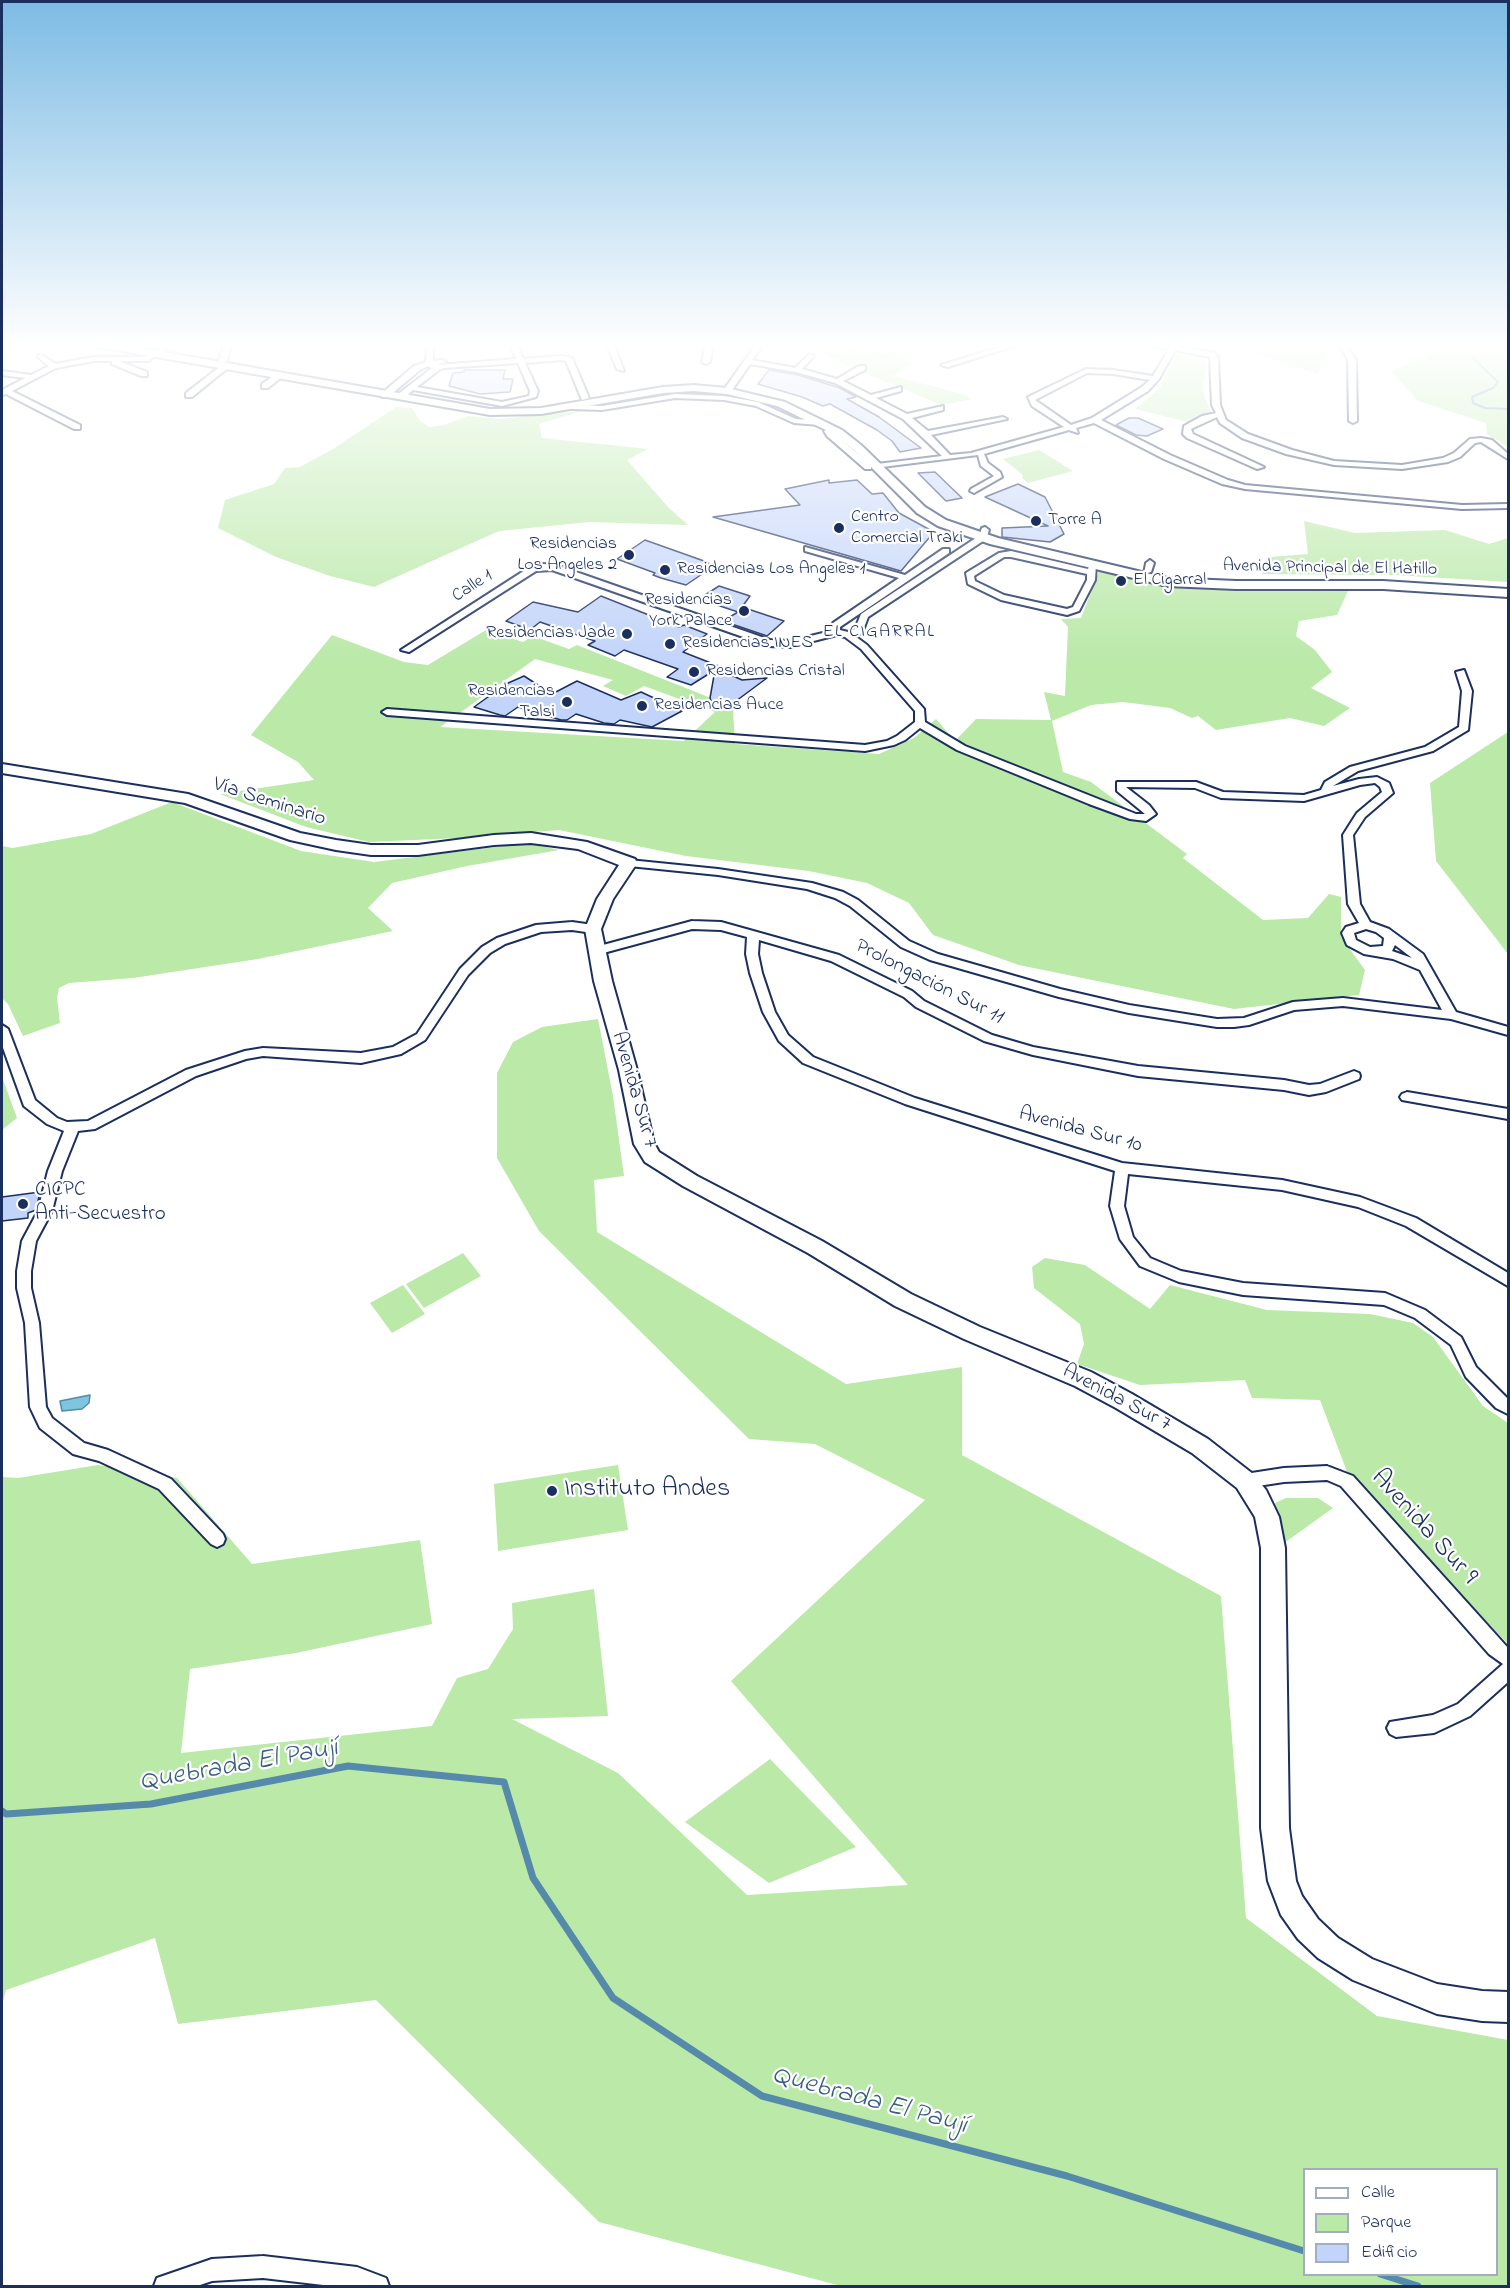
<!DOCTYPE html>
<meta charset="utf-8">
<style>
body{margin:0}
#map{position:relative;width:1510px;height:2288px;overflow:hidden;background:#fff;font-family:"Indie Flower",sans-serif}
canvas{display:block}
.frame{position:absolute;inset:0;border:3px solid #1b2f5e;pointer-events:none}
.legend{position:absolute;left:1303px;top:2168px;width:195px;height:108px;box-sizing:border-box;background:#fff;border:2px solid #a4acbf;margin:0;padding:8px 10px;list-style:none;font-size:18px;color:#1b2f5e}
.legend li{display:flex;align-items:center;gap:12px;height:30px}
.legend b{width:30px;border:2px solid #a4acbf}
</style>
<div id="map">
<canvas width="1510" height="2288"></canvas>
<div class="frame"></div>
<ul class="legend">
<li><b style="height:8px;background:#fff"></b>Calle</li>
<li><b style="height:16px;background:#bae9a8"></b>Parque</li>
<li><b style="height:16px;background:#c3d4fa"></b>Edificio</li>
</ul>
</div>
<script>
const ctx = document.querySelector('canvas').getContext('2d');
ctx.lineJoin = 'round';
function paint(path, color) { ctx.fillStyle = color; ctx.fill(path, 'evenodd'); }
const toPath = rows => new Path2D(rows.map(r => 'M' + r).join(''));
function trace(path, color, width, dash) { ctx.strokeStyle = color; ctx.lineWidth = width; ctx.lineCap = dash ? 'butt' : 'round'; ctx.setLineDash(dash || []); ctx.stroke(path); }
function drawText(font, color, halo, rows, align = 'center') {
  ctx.font = font + ' "Indie Flower",sans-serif'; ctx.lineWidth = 4.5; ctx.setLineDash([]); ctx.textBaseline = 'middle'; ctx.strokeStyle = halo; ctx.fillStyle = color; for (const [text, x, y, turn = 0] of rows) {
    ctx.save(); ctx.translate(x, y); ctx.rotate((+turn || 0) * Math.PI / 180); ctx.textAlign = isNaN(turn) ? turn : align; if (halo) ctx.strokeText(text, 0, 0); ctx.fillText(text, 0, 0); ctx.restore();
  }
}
paint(toPath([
 [801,343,833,343,866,352,894,353,912,362,894,376,959,393,972,399,942,405,848,366],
 [1250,343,1331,343,1318,374,1256,354],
 [1482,343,1508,343,1508,447,1487,434,1486,423,1418,401,1391,371,1429,355,1428,348,1476,347],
 [1174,355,1201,356,1207,365,1202,389,1211,413,1188,422,1135,409,1160,388],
 [396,407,412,408,420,421,429,427,444,425,468,416,498,419,582,411,539,424,542,438,648,449,627,460,668,507,688,525,590,522,499,531,374,587,330,576,276,557,218,528,225,500,274,484,285,468,300,467,333,449],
 [1039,450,1073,471,1028,483,1022,478,1023,475,1003,459],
 [1304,521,1355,533,1445,530,1489,544,1508,538,1508,582,1394,575,1262,574,1269,557,1308,554],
 [1099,571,1177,588,1348,591,1337,615,1299,621,1296,636,1315,650,1332,672,1311,688,1350,708,1324,726,1290,718,1216,730,1198,716,1192,718,1170,708,1123,702,1091,705,1052,721,1063,772,1091,782,1187,854,1183,858,1263,920,1308,918,1329,894,1341,897,1341,937,1365,970,1359,995,1234,1009,1019,965,933,935,909,903,867,883,809,871,686,856,559,830,458,838,369,842,306,827,220,794,314,780,298,762,251,735,332,635,404,662,428,665,486,630,523,642,533,636,569,649,577,645,706,696,733,710,735,744,879,754,914,738,936,719,955,741,976,719,1051,720,1044,692,1065,696,1068,627,1061,619,1081,618],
 [535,659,613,680,603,686,626,696,644,686,715,712,684,741,440,727],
 [1508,732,1508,954,1436,861,1430,783],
 [172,802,301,851,374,862,528,843,559,850,467,866,392,883,368,908,393,931,258,959,133,978,69,983,59,988,57,998,60,1023,23,1036,8,1004,2,998,2,846,13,848,91,834],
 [598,1019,613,1096,624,1176,594,1180,597,1232,846,1384,962,1367,962,1455,1221,1596,1246,1918,1377,2016,1508,2040,1508,2286,841,2286,599,2222,376,2000,178,2024,155,1938,6,1990,2,2005,2,1477,18,1478,98,1465,177,1478,252,1564,420,1540,432,1624,296,1653,190,1669,181,1753,432,1726,457,1678,488,1669,513,1629,512,1603,594,1589,608,1716,512,1719,618,1773,747,1895,908,1885,731,1681,925,1500,815,1444,749,1439,539,1231,497,1158,497,1073,513,1042,542,1027],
 [1304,2170,1496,2170,1496,2274,1304,2274],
 [2,1077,17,1118,2,1130],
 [463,1253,481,1276,424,1308,406,1284],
 [1045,1258,1085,1265,1150,1309,1170,1285,1267,1310,1370,1314,1413,1323,1433,1337,1483,1406,1508,1423,1508,1644,1349,1477,1320,1400,1252,1398,1245,1380,1140,1385,1077,1364,1084,1344,1080,1324,1034,1288,1032,1267],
 [403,1285,425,1314,392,1333,370,1303],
 [618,1465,628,1530,498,1551,494,1484],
 [1286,1498,1318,1498,1333,1508,1280,1546,1275,1503],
 [770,1759,856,1847,769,1883,685,1822]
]), '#bae9a8');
const water = toPath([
 [90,1395,89,1403,82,1409,62,1411,60,1401,90,1395]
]);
paint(water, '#7ec6de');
trace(water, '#568aab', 1.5);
trace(toPath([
 [1472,357,1498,382,1493,388,1472,397,1473,403,1485,408,1508,409]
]), '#568aab', 2);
trace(toPath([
 [2,1811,6,1814,151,1804,348,1766,504,1782,533,1878,613,1998,762,2096,1067,2176,1304,2251],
 [1380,2274,1418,2286]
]), '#568aab', 7);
const building = toPath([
 [464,370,505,370,503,379,513,379,510,392,480,394,449,386,453,373,464,372,464,370],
 [769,370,798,375,840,388,856,397,847,399,879,417,921,448,900,452,892,441,877,430,830,404,823,406,802,397,758,384,769,370],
 [1129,418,1138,418,1163,429,1147,436,1136,435,1116,425,1129,418],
 [935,472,962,498,946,501,918,473,935,472],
 [829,480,829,483,857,480,872,494,883,493,899,513,934,532,901,571,713,517,800,505,785,489,829,480],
 [1018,484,1045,497,1064,534,1050,542,1002,537,1002,528,1048,526,985,497,1018,484],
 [645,540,704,561,712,565,708,567,711,568,686,585,661,578,653,575,655,573,617,559,645,540],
 [719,586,750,596,739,611,745,608,784,621,767,636,723,621,738,612,699,599,719,586],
 [601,596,679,627,684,625,707,634,683,652,721,667,718,669,742,680,767,678,736,701,714,708,710,698,715,670,691,685,667,677,678,669,624,650,615,656,588,645,595,641,540,622,530,630,506,621,533,602,578,612,601,596],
 [524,676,552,694,577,681,621,700,641,692,682,711,652,727,620,720,614,724,604,723,576,714,567,720,561,720,518,707,505,716,500,715,474,707,506,684,524,676],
 [40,1192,36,1210,28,1213,28,1218,2,1221,2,1197,40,1192]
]);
paint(building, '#c3d4fa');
trace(building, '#1b2f5e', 1.5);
const minor = toPath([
 [160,343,167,343,164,351,148,361,119,361,147,372,147,376,141,376,112,364,112,361,94,361,56,368,12,391,80,425,80,429,74,429,6,394,2,395,2,390,25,378,2,375,2,371,31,375,49,366,38,357,38,355,42,355,55,364,94,357,144,357,159,349,160,343],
 [225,343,232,343,227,361,223,363,219,361,225,343],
 [427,343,433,343,433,361,442,360,446,362,438,365,516,359,510,343,517,343,523,359,563,356,572,358,589,398,582,400,566,361,562,360,525,363,538,391,536,397,502,406,413,390,403,399,397,399,397,395,432,368,428,366,420,370,388,397,382,397,382,393,414,366,426,362,427,343],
 [518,363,530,391,529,396,502,402,417,387,439,370,444,368,518,363],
 [606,343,613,343,624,371,617,369,606,343],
 [706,343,713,343,710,362,706,364,702,362,706,343],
 [757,343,764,343,752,360,795,368,810,354,814,356,802,369,837,379,859,366,865,366,865,370,843,381,871,395,901,387,901,391,876,398,907,414,943,406,943,410,912,418,928,431,1003,417,1007,419,931,435,950,455,971,453,1064,427,1032,406,1028,397,1086,369,1113,370,1153,376,1169,349,1139,343,1171,345,1172,343,1179,343,1177,346,1214,353,1218,357,1220,405,1226,420,1248,434,1292,450,1334,461,1402,465,1443,458,1454,453,1470,439,1481,438,1492,440,1508,454,1508,459,1481,442,1475,443,1460,457,1448,462,1402,469,1334,465,1286,454,1242,438,1220,423,1217,417,1191,429,1193,434,1264,467,1257,469,1187,438,1183,434,1184,426,1202,416,1216,413,1212,405,1210,357,1175,350,1159,379,1148,391,1101,420,1170,455,1228,480,1245,485,1462,505,1508,504,1508,508,1462,509,1245,489,1222,484,1164,459,1094,423,1076,428,1078,433,1069,430,984,454,988,463,1000,472,1002,477,974,493,970,491,971,489,994,476,981,466,978,455,874,468,873,466,877,464,942,456,903,419,835,383,796,372,750,364,730,393,724,393,723,391,757,343],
 [1087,373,1113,374,1150,380,1142,387,1092,418,1071,425,1035,400,1087,373],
 [1013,343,1024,343,948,367,941,365,1013,343],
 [1338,343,1345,343,1356,360,1357,421,1353,423,1349,421,1348,360,1338,343],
 [222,365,229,367,192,397,186,397,186,393,222,365],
 [276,374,283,376,268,388,262,388,262,384,276,374],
 [675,394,724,396,758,402,796,419,820,421,824,423,820,425,794,423,756,406,724,400,675,398,602,410,572,409,568,407,572,405,602,406,675,394],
 [832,427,836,429,833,432,871,465,871,469,865,469,827,436,824,431,832,427],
 [985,527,989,530,986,539,868,617,862,633,855,636,867,645,924,709,925,722,965,746,1136,814,1145,814,1117,791,1117,782,1196,782,1223,792,1304,795,1321,790,1325,782,1350,767,1425,747,1459,727,1462,691,1456,672,1464,670,1472,691,1468,730,1433,751,1358,771,1333,786,1359,779,1377,777,1389,783,1393,793,1365,817,1353,835,1360,904,1370,922,1389,929,1423,954,1456,1012,1508,1027,1508,1035,1451,1019,1343,1006,1294,1010,1249,1025,1234,1027,1217,1027,1129,1013,1059,997,930,960,901,947,850,906,835,898,807,889,718,875,629,866,623,863,629,860,718,869,812,883,843,892,858,900,909,941,938,954,1060,989,1129,1005,1217,1019,1244,1018,1293,1002,1343,998,1442,1010,1420,970,1393,959,1364,954,1347,945,1342,933,1346,927,1359,923,1348,904,1343,835,1357,813,1382,792,1380,787,1375,783,1360,785,1304,801,1221,798,1195,788,1126,787,1149,805,1156,814,1146,821,1130,819,1089,804,957,750,920,728,905,740,894,745,865,751,387,715,382,712,387,709,865,745,887,741,897,736,915,722,915,711,861,649,845,637,837,635,790,647,769,646,552,570,536,571,409,652,401,650,530,567,543,564,556,565,770,640,790,641,831,631,833,623,899,578,805,551,805,547,905,575,943,549,949,549,949,553,840,627,840,630,848,632,855,629,861,614,979,536,982,528,985,527],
 [1366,929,1376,932,1384,938,1383,946,1370,947,1356,940,1354,933,1366,929],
 [1395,945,1412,958,1392,951,1395,945],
 [1011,551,1088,569,1090,564,1096,564,1095,580,1079,611,1067,615,1001,600,968,584,966,573,999,553,1011,551],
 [1004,557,1011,557,1087,574,1087,580,1073,607,1067,609,1004,595,975,581,974,576,1004,557],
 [1150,560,1154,563,1151,572,1144,574,1146,563,1150,560],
 [692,921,721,922,839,955,912,991,924,1001,992,1035,1033,1047,1138,1066,1284,1080,1309,1085,1320,1084,1354,1071,1359,1073,1360,1076,1359,1079,1326,1092,1309,1095,1284,1090,1138,1076,1033,1055,984,1041,916,1007,904,997,831,961,759,940,758,954,762,973,775,1012,788,1035,813,1057,915,1098,1122,1163,1282,1180,1360,1197,1416,1218,1508,1273,1508,1286,1406,1226,1358,1207,1282,1190,1128,1174,1124,1206,1133,1237,1150,1258,1181,1271,1243,1283,1385,1293,1425,1310,1461,1337,1476,1367,1508,1399,1508,1414,1496,1408,1466,1377,1451,1345,1415,1318,1384,1305,1243,1295,1179,1282,1140,1266,1120,1239,1110,1206,1115,1171,905,1104,803,1063,779,1041,763,1012,750,973,746,954,747,937,721,930,692,929,596,955,590,951,592,948,692,921],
 [572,922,593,925,599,929,593,933,572,930,541,932,505,944,490,953,468,975,425,1040,401,1054,361,1063,263,1056,246,1059,196,1076,95,1129,78,1131,62,1171,52,1211,36,1241,31,1271,31,1288,39,1323,46,1407,52,1418,84,1443,108,1450,171,1479,223,1534,225,1539,223,1544,217,1547,211,1544,159,1489,99,1461,73,1454,40,1428,30,1407,25,1323,17,1288,17,1271,22,1241,38,1211,48,1171,64,1131,47,1124,24,1106,2,1045,2,1025,8,1029,35,1100,57,1118,67,1122,88,1121,186,1070,245,1051,263,1048,361,1053,393,1047,417,1034,460,969,482,947,497,938,536,925,572,922],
 [1407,1092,1508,1109,1508,1119,1402,1100,1400,1097,1402,1094,1407,1092],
 [1327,1466,1353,1476,1508,1648,1508,1682,1470,1716,1434,1733,1396,1737,1390,1734,1387,1728,1390,1722,1433,1715,1458,1704,1503,1664,1489,1654,1341,1486,1327,1480,1284,1482,1245,1488,1239,1486,1237,1481,1239,1476,1245,1474,1284,1468,1327,1466],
 [263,2256,357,2267,386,2278,389,2286,332,2286,263,2278,212,2281,197,2286,154,2286,157,2278,212,2259,263,2256]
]);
const secondary = toPath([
 [88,343,112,343,490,409,541,408,663,387,694,385,727,388,785,402,842,430,861,445,925,507,946,520,998,538,1167,578,1236,581,1383,581,1508,589,1508,597,1383,589,1236,589,1167,586,990,544,938,526,917,513,853,449,834,434,777,406,727,394,694,391,663,393,541,414,490,415,93,346,88,343],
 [2,764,188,794,300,833,336,840,371,845,418,845,494,835,531,833,587,842,635,859,637,863,613,899,601,929,612,981,637,1070,654,1143,659,1152,697,1176,822,1241,911,1294,980,1327,1091,1372,1132,1394,1208,1439,1253,1474,1266,1490,1279,1517,1285,1548,1289,1828,1296,1881,1302,1896,1318,1919,1338,1938,1372,1959,1437,1984,1482,1991,1508,1992,1508,2022,1482,2021,1437,2014,1353,1980,1318,1958,1298,1939,1281,1915,1268,1881,1261,1828,1261,1548,1255,1517,1237,1488,1192,1453,1116,1408,1075,1386,964,1339,895,1306,808,1253,683,1186,645,1162,634,1144,619,1070,594,981,585,929,597,899,619,865,578,849,531,843,494,845,418,855,371,855,336,850,290,840,185,803,2,773,2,764]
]);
trace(minor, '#1b2f5e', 4);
trace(secondary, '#1b2f5e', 4);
paint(minor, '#fff');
paint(secondary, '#fff');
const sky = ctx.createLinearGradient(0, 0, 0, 664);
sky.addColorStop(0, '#7dbbe4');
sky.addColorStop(0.52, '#fff');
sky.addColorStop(1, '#ffffff00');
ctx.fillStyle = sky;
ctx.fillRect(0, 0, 1510, 664);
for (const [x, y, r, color] of [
 [1036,521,6,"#1b2f5e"],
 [839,528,6,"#1b2f5e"],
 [629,555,6,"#1b2f5e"],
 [665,570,6,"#1b2f5e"],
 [1121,581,6,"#1b2f5e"],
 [744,611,6,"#1b2f5e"],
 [627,634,6,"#1b2f5e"],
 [670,644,6,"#1b2f5e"],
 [694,672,6,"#1b2f5e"],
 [567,702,6,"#1b2f5e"],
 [642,706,6,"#1b2f5e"],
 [23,1204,6,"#1b2f5e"],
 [552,1491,6,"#1b2f5e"]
]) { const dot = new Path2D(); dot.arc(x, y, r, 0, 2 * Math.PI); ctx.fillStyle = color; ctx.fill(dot); trace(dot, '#fff', 2); }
drawText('18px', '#1b2f5e', '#fff', [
 ["Centro",851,518],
 ["Comercial Traki",851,539],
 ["Torre A",1048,521],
 ["Residencias",617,545,"right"],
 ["Los Angeles 2",617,566,"right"],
 ["Residencias Los Angeles 1",677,570],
 ["El Cigarral",1133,581],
 ["Residencias",732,601,"right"],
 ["York Palace",732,622,"right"],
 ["Residencias Jade",615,634,"right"],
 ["Residencias INES",682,644],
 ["Residencias Cristal",706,672],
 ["Residencias",555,692,"right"],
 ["Talsi",555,713,"right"],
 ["Residencias Auce",654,706]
], 'left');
drawText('18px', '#1b2f5e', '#fff', [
 ["Avenida Principal de El Hatillo",1330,569,1],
 ["Calle 1",473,587,-33]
]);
ctx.letterSpacing = '1.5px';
drawText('18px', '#1b2f5e', '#fff', [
 ["EL CIGARRAL",879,633]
]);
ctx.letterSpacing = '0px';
drawText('21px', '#1b2f5e', '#fff', [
 ["Vía Seminario",269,803,18],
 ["Prolongación Sur 11",929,983,27],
 ["Avenida Sur 7",633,1090,74],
 ["Avenida Sur 10",1080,1131,15],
 ["Avenida Sur 7",1116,1399,28]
]);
drawText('21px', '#1b2f5e', '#fff', [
 ["CICPC",35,1192],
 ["Anti-Secuestro",35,1216]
], 'left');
drawText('26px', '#1b2f5e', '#fff', [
 ["Instituto Andes",564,1491]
], 'left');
drawText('26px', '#1b2f5e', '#fff', [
 ["Avenida Sur 9",1423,1528,48]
]);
drawText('italic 27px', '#395c84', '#fff', [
 ["Quebrada El Paují",239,1767,-10],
 ["Quebrada El Paují",869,2102,15]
]);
</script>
